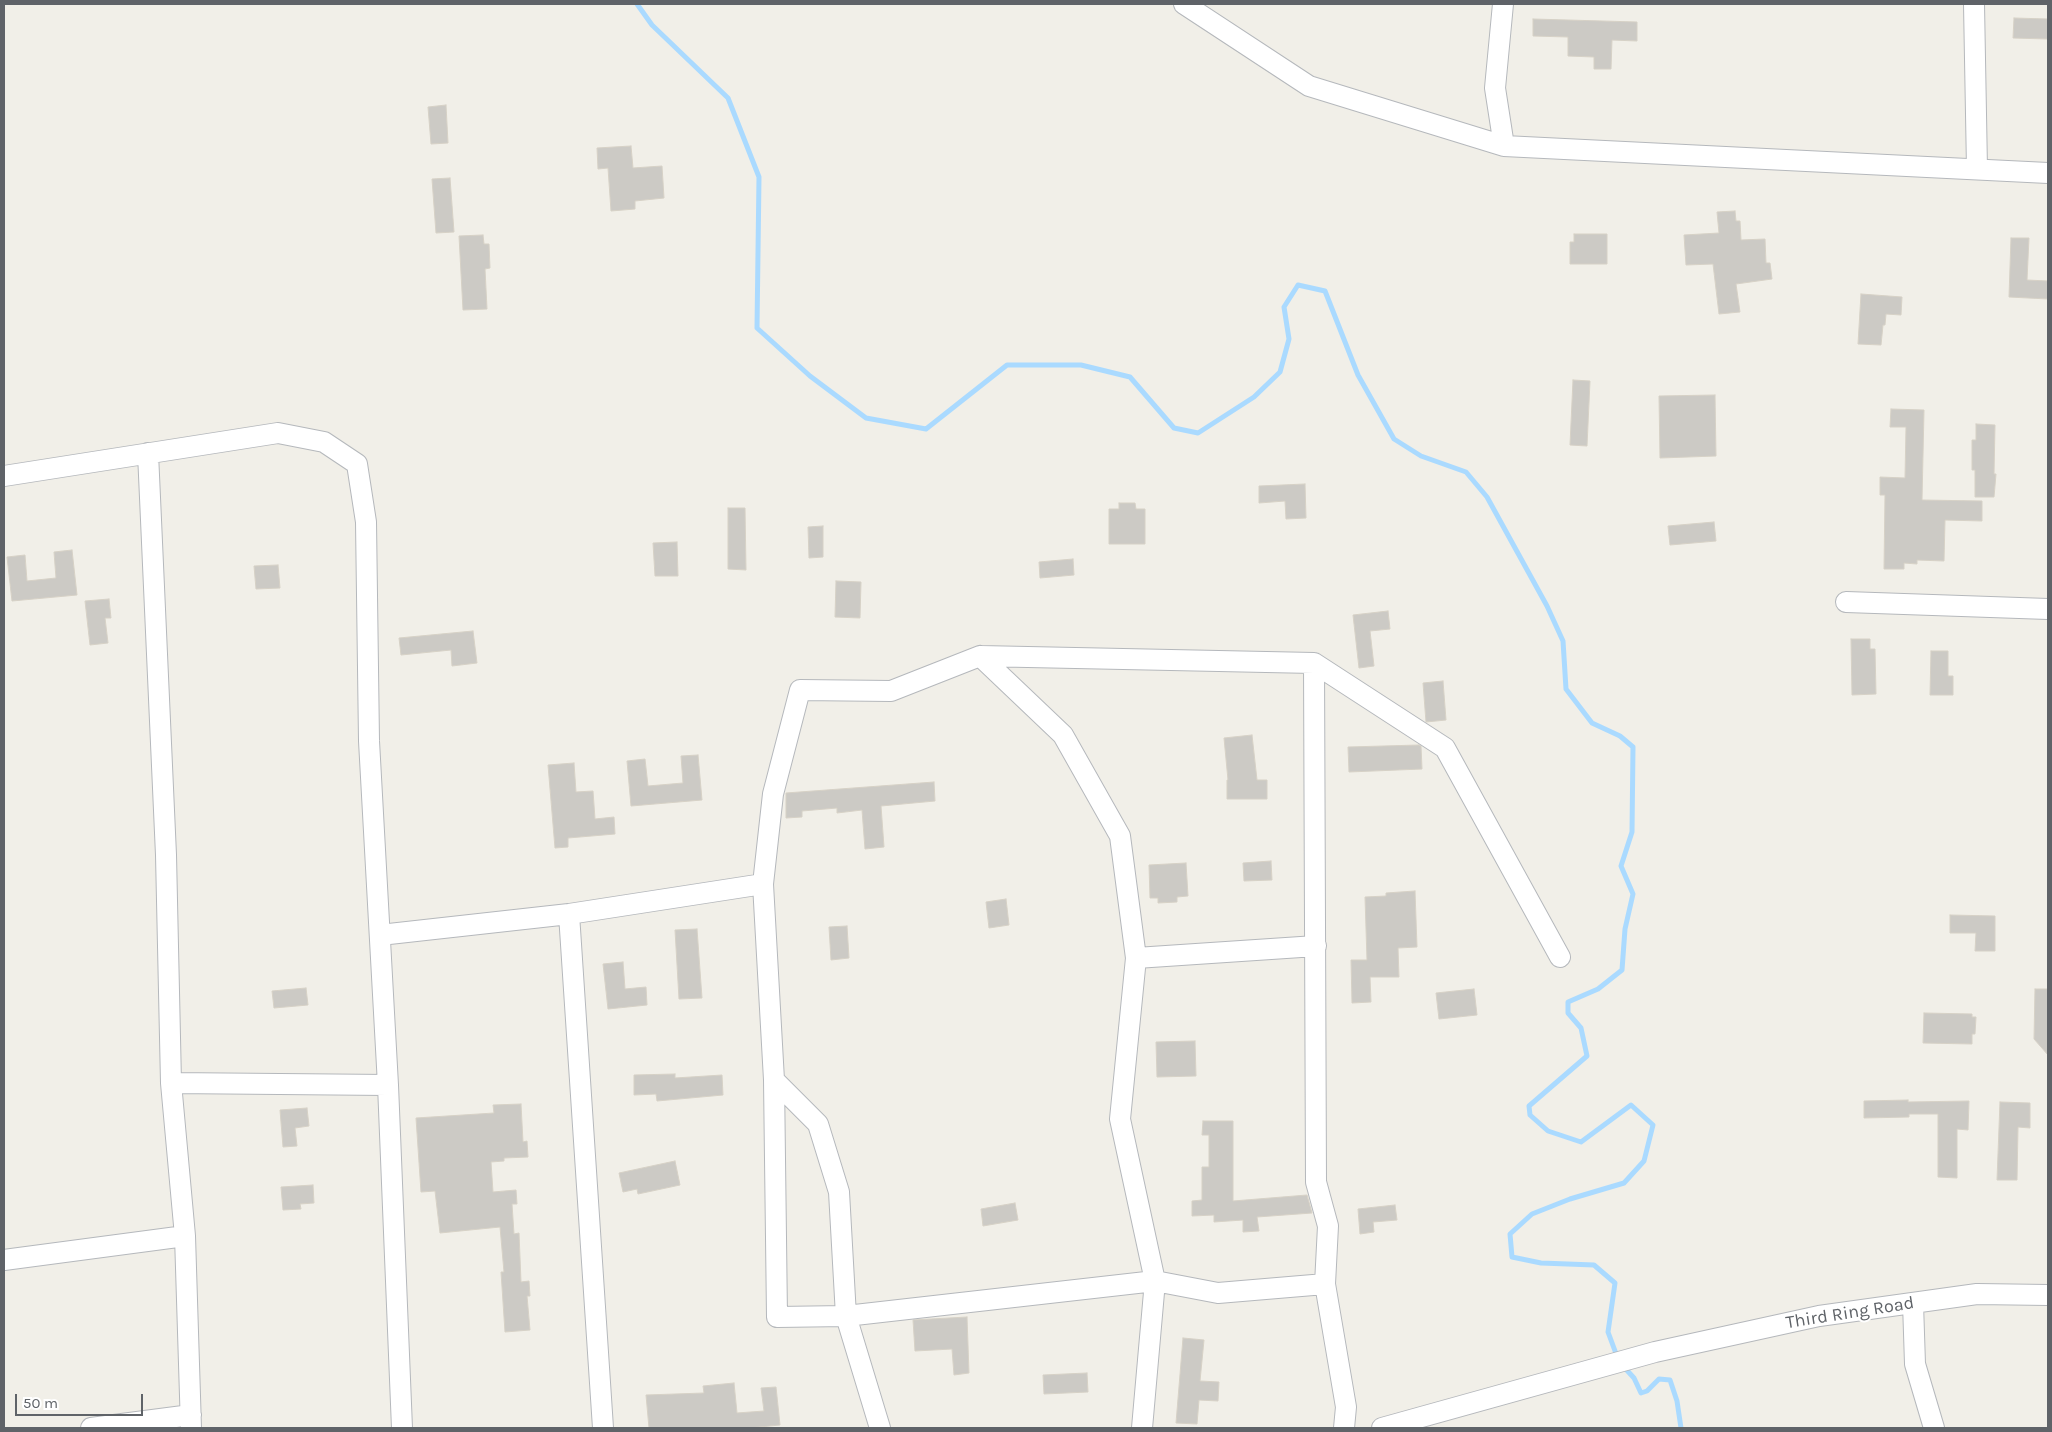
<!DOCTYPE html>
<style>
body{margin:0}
#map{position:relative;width:2052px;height:1432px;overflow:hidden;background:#f1efe8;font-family:Karla,sans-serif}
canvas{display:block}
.frame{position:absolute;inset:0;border:5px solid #5f6368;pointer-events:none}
.scale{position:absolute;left:15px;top:1394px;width:128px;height:22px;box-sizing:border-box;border:2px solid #5f6368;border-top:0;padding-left:6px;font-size:15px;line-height:18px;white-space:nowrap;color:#5f6368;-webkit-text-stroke:4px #fff;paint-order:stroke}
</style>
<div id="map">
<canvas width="2052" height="1432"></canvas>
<div class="frame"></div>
<div class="scale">50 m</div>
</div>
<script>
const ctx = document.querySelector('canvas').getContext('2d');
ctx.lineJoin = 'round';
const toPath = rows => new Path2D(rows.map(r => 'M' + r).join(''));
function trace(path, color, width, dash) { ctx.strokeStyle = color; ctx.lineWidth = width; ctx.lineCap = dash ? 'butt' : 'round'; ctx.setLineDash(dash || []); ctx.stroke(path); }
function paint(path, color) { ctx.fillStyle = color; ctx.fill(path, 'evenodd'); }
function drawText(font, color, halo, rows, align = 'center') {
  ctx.font = font + ' Karla,sans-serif'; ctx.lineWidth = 4; ctx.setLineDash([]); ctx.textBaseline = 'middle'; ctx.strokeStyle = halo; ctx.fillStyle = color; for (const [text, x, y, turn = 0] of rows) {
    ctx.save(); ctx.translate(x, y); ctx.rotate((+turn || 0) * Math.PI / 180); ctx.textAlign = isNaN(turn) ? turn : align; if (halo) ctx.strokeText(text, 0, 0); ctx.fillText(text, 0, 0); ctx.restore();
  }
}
trace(toPath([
 [637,4,652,25,728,98,759,177,757,328,810,376,866,418,926,429,1007,365,1081,365,1130,377,1174,428,1198,433,1254,397,1280,372,1289,339,1284,307,1298,285,1325,291,1358,375,1394,439,1421,456,1466,472,1487,497,1547,606,1563,641,1566,689,1592,723,1620,736,1633,747,1632,832,1621,866,1633,894,1625,929,1622,970,1598,989,1568,1002,1568,1013,1581,1028,1587,1056,1529,1106,1530,1115,1548,1131,1581,1142,1631,1105,1653,1125,1644,1161,1624,1183,1570,1199,1532,1214,1510,1234,1512,1257,1541,1263,1594,1265,1615,1283,1608,1332,1618,1359],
 [1623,1366,1634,1378,1641,1393,1647,1391,1659,1379,1670,1380,1677,1401,1681,1428]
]), '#aadaff', 5);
const building = toPath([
 [2014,18,2048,19,2048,39,2013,38,2014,18],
 [1533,19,1637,22,1637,41,1612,40,1611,69,1594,69,1594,57,1568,56,1568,37,1533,36,1533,19],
 [446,105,448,143,431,144,428,107,446,105],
 [631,146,633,168,662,166,664,198,635,201,635,209,611,211,608,168,598,169,597,148,631,146],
 [450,178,454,232,436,233,432,179,450,178],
 [1735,211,1736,221,1740,221,1741,240,1765,239,1766,263,1770,263,1772,279,1736,284,1740,312,1719,314,1713,264,1686,265,1684,235,1719,233,1717,212,1735,211],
 [1574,234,1607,234,1607,264,1570,264,1570,242,1574,242,1574,234],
 [483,235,484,244,489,244,490,268,485,269,487,309,463,310,459,236,483,235],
 [2011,238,2029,238,2027,280,2048,281,2048,299,2009,297,2011,238],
 [1861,294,1902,297,1901,315,1886,314,1885,325,1883,325,1881,345,1858,344,1861,294],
 [1573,380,1590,381,1587,446,1570,445,1573,380],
 [1715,395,1716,456,1660,458,1659,396,1715,395],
 [1891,409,1924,410,1922,500,1982,501,1982,521,1945,520,1944,561,1917,560,1917,564,1904,563,1904,569,1884,569,1885,495,1880,495,1880,477,1905,478,1906,427,1890,427,1891,409],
 [1976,424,1995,425,1994,474,1996,474,1994,497,1975,497,1975,470,1972,470,1972,440,1976,440,1976,424],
 [1305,484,1306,518,1286,519,1285,501,1259,503,1259,486,1305,484],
 [1119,503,1135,503,1136,509,1145,509,1145,544,1109,544,1109,509,1119,509,1119,503],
 [728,508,745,508,746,570,728,569,728,508],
 [1714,522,1716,541,1670,545,1668,526,1714,522],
 [823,526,823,557,809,558,808,527,823,526],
 [677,542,678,576,655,576,653,543,677,542],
 [72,550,77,595,12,601,7,557,25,555,27,581,56,578,54,552,72,550],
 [1073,559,1074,575,1040,578,1039,562,1073,559],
 [278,565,280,588,256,589,254,566,278,565],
 [836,581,861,582,860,618,835,617,836,581],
 [109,599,111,618,105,618,108,643,90,645,85,601,109,599],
 [1388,611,1390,629,1370,631,1374,666,1359,668,1353,615,1388,611],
 [473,631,477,663,452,666,451,650,401,655,399,638,473,631],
 [1851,639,1870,639,1870,649,1875,649,1876,694,1852,695,1851,639],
 [1931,651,1948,651,1948,676,1953,676,1953,695,1930,695,1931,651],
 [1443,681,1446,720,1426,722,1423,683,1443,681],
 [1252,735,1257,780,1267,780,1267,799,1227,799,1227,780,1228,780,1224,738,1252,735],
 [1419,745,1421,746,1422,769,1349,772,1348,747,1419,745],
 [698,755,702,800,631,806,627,761,645,759,648,786,683,783,681,756,698,755],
 [574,763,576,792,593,791,595,819,614,817,615,834,568,838,568,847,555,848,548,765,574,763],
 [934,782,935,801,881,806,884,847,865,849,862,810,837,813,837,808,802,811,802,817,786,818,786,793,934,782],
 [1271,861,1272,880,1244,881,1243,863,1271,861],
 [1186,863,1188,896,1177,897,1177,902,1158,903,1158,898,1150,898,1149,865,1186,863],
 [1415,891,1417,947,1398,948,1399,977,1370,977,1371,1002,1352,1003,1351,960,1367,960,1365,897,1386,896,1386,893,1415,891],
 [1006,899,1009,925,989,928,986,902,1006,899],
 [1950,915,1995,916,1995,951,1975,951,1976,933,1950,933,1950,915],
 [847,926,849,958,831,960,829,927,847,926],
 [697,929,702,998,679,999,675,930,697,929],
 [623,962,625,989,646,987,647,1005,608,1009,603,964,623,962],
 [306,988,308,1005,274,1008,272,991,306,988],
 [1474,989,1477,1015,1439,1019,1436,993,1474,989],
 [2035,989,2048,989,2048,1055,2034,1039,2035,989],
 [1924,1013,1972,1014,1972,1017,1976,1017,1975,1034,1972,1034,1972,1044,1923,1043,1924,1013],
 [1195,1041,1196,1076,1157,1077,1156,1042,1195,1041],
 [675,1074,675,1078,722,1075,723,1095,657,1101,656,1094,634,1095,634,1075,675,1074],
 [1908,1100,1908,1102,1969,1101,1968,1130,1957,1129,1957,1178,1938,1177,1938,1114,1909,1114,1909,1117,1864,1118,1864,1101,1908,1100],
 [2000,1102,2030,1103,2030,1128,2018,1127,2017,1180,1997,1180,2000,1102],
 [521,1104,523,1142,527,1141,528,1157,504,1158,504,1161,491,1162,493,1192,516,1190,517,1204,512,1204,514,1234,519,1233,521,1282,529,1281,530,1296,527,1296,530,1330,505,1332,501,1272,504,1272,500,1227,440,1233,435,1191,421,1192,416,1118,494,1113,493,1105,521,1104],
 [307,1108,309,1126,295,1128,297,1146,283,1147,280,1110,307,1108],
 [1203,1121,1233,1121,1233,1201,1307,1195,1312,1213,1257,1217,1259,1231,1243,1232,1243,1220,1214,1222,1214,1215,1192,1216,1192,1201,1202,1200,1202,1167,1209,1167,1209,1135,1202,1135,1203,1121],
 [675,1161,680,1185,638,1194,637,1189,623,1192,619,1173,675,1161],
 [313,1185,314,1203,300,1204,301,1209,283,1210,281,1187,313,1185],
 [1015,1203,1018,1220,983,1226,981,1209,1015,1203],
 [1395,1205,1397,1220,1373,1222,1374,1232,1360,1234,1358,1209,1395,1205],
 [967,1317,969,1373,954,1375,952,1349,915,1351,913,1320,967,1317],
 [1183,1338,1204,1340,1200,1381,1219,1382,1218,1401,1199,1400,1197,1424,1176,1423,1183,1338],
 [1087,1373,1088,1392,1044,1394,1043,1375,1087,1373],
 [734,1383,737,1413,764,1411,761,1388,776,1387,780,1425,749,1428,649,1428,646,1395,704,1393,703,1386,734,1383]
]);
paint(building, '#cccac5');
trace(building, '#d6d1c6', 1);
const minor = toPath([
 [1184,4,1309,86,1504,146,2048,173],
 [1503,4,1495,88,1504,146],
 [1974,4,1977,169],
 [148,453,166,855,171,1083,185,1236,191,1428],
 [4,476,278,433,324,442,357,464,366,522,369,741,388,1085,402,1428],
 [1846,602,2048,609],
 [980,656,1314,663,1445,748,1560,957],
 [1314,663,1316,1182,1328,1226,1325,1284,1346,1407,1344,1428],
 [763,884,774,1080,777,1317,846,1316,880,1428],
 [569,914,603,1428],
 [380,935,569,914,763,884,773,794,800,690,891,691,980,656,1063,735,1120,836,1136,958,1120,1119,1155,1281,1142,1428],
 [1136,958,1316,946],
 [774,1080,818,1124,839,1192,846,1316,1155,1281,1218,1293,1325,1284],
 [171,1083,388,1085],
 [4,1260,185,1236],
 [1913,1303,1915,1364,1934,1428],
 [91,1428,191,1415],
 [1382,1428,1655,1352,1819,1316,1977,1294,2048,1295]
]);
trace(minor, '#b5b8bc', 22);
trace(minor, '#fff', 20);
drawText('18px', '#5f6368', '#fff', [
 ["Third Ring Road",1850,1313,-9]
]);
</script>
